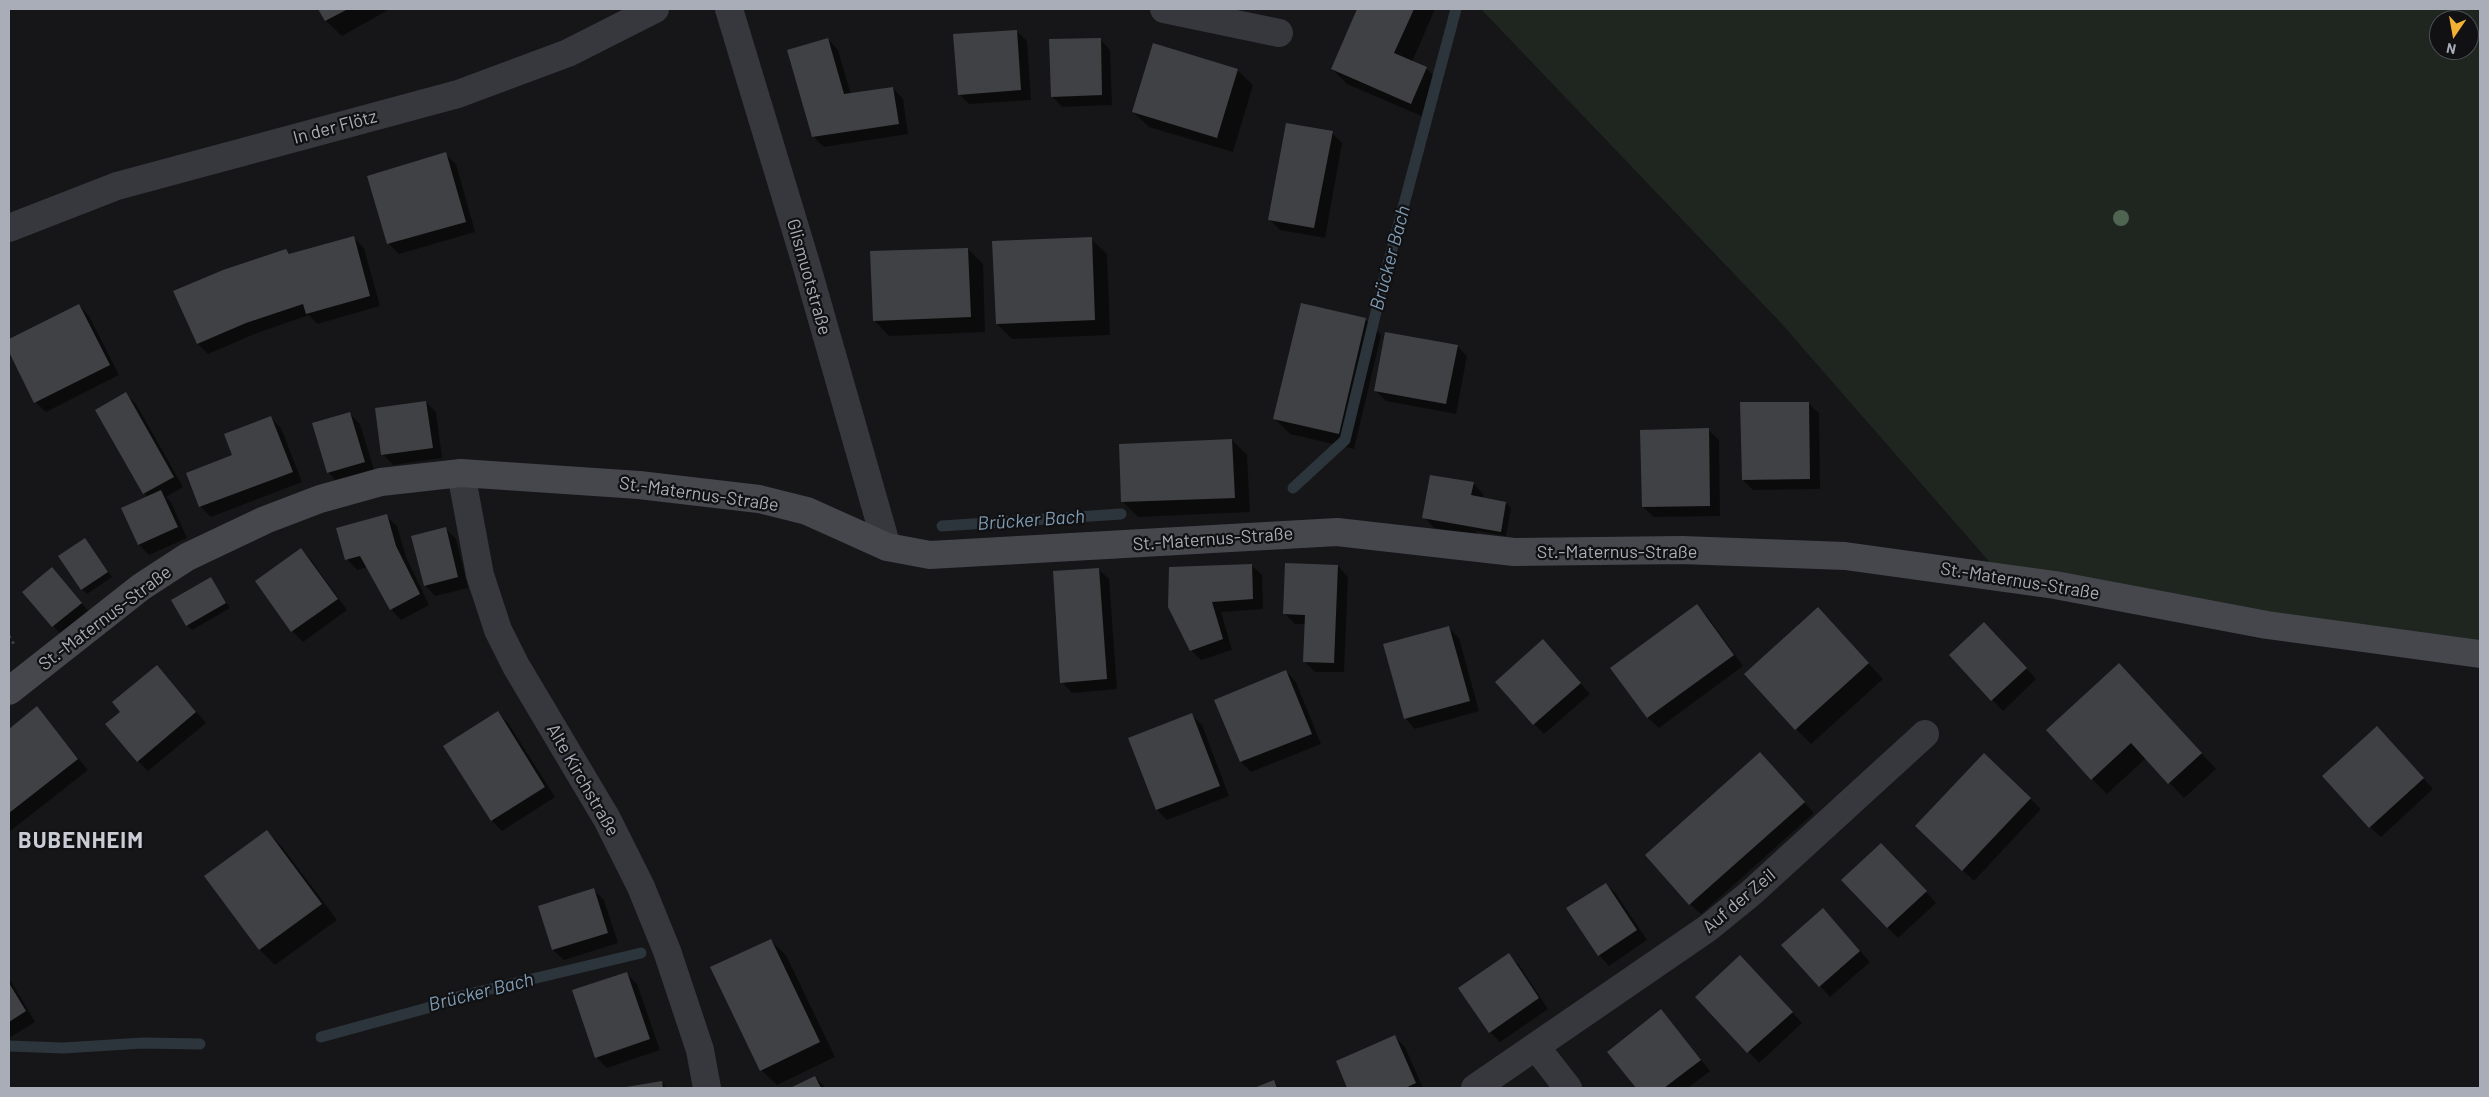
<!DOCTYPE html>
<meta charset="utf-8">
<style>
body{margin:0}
#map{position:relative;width:2489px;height:1097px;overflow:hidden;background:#161618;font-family:Barlow,sans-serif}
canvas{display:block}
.frame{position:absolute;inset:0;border:10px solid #a8adb8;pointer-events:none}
.north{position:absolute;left:2429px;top:10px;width:50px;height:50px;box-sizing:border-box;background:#111113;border:1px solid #4d4f55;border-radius:50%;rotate:192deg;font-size:14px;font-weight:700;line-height:20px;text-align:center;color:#a8adb8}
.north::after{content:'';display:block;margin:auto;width:18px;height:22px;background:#f2b134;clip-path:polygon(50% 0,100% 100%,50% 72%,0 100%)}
</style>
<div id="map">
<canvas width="2489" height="1097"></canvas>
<div class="frame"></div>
<div class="north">N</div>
</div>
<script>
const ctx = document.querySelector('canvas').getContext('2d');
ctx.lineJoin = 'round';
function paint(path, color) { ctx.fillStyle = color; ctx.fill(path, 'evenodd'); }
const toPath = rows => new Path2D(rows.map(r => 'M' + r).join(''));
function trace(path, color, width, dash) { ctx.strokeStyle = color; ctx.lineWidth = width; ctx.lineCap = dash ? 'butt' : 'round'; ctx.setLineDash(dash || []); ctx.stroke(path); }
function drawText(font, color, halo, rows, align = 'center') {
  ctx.font = font + ' Barlow,sans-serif'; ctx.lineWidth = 4.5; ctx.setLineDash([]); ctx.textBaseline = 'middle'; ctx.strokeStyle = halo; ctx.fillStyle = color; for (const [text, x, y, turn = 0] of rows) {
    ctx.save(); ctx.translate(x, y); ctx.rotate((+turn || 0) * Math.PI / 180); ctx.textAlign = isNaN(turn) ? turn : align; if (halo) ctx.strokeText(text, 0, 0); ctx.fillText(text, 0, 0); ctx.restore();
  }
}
paint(toPath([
 [1481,9,2480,9,2480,650,2000,574,1781,323],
 [2439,20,2469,20,2469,50,2439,50]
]), '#1e261f');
paint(toPath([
 [320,9,390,9,342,36,326,21],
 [1358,9,1435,9,1412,62,1426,68,1442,84,1426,118,1347,84,1332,69],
 [1016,31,1027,41,1031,100,969,104,959,94],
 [828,39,838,50,851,95,893,88,903,99,908,134,824,147,813,136],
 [1100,39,1110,50,1112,105,1062,107,1052,96],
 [1237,70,1253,85,1233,152,1149,127,1133,112],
 [1332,133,1342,143,1325,238,1280,230,1269,219],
 [445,154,456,164,475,232,399,254,389,244],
 [354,238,364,248,380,306,317,324,309,315,257,333,208,354,198,344,286,250,291,255],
 [1091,239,1107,254,1110,335,1012,339,997,324],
 [968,249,983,264,985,332,889,336,874,320],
 [79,305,89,316,119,375,46,412,35,402,9,350,9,341],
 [1365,319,1381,335,1354,449,1290,434,1275,419],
 [1457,346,1467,356,1456,414,1386,401,1375,390],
 [126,394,136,404,183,487,166,497,171,502,187,538,149,555,139,545,148,497,144,493],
 [426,402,436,412,442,458,393,465,383,454],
 [1808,403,1819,413,1820,489,1753,490,1743,480],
 [349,413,360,424,375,473,338,483,328,472],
 [271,418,281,428,302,482,211,517,200,506,234,456],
 [1708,430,1719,440,1720,516,1654,517,1643,507],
 [1232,440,1247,455,1250,512,1138,517,1123,502],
 [1473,483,1483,494,1483,499,1506,503,1511,508,1506,536,1477,531,1476,536,1434,528,1424,517],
 [386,516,397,526,406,557,429,605,401,620,391,609,368,567,357,570,347,559],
 [446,529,456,539,468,588,435,596,425,585],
 [85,540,112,577,87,594,82,589],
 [301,549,311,560,347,610,303,642,292,631,256,581],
 [1251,565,1262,575,1263,609,1221,612,1232,650,1201,660,1191,650,1169,607],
 [1338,566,1348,577,1344,672,1315,672,1304,661,1306,624,1295,624,1284,613],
 [52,569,91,614,63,637,24,592],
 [1098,569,1109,579,1117,689,1072,693,1062,682],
 [211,579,230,608,192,630,187,625],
 [1697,606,1707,616,1743,666,1659,728,1648,718,1612,668],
 [1818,609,1883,679,1811,744,1796,729],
 [1448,627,1459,638,1479,711,1415,729,1405,718],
 [1995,634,2036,679,2003,711,1950,655],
 [1553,651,1590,694,1544,734,1534,724],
 [157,667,206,723,148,771,138,761,121,712],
 [1286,671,1296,682,1321,744,1251,772,1241,762],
 [2134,680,2216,769,2184,798,2146,758,2107,794,2092,779],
 [37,708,88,770,9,832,9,731],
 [498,713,508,723,555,797,502,831,491,820],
 [1192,715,1202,725,1229,796,1167,820,1157,810,1130,739],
 [2387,738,2433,789,2381,837,2370,827],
 [1984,755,2041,809,1974,881,1927,837],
 [1770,764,1814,813,1701,914,1690,904],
 [267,831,282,847,337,920,275,965,260,950,206,876],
 [1892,855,1936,903,1898,938,1887,927],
 [1606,884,1616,894,1647,940,1609,966,1599,955],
 [594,890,604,900,618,943,564,960,553,950],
 [1833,920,1870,962,1830,997,1783,945],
 [770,940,786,955,835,1057,777,1085,761,1070],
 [1508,955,1519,965,1548,1009,1500,1042,1490,1032],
 [1751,967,1802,1023,1759,1063,1697,998],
 [626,973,637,984,660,1050,607,1068,596,1057],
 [9,978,35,1022,9,1038],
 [1661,1011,1710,1071,1688,1088,1637,1088,1609,1052],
 [1395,1037,1405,1047,1423,1088,1349,1088,1337,1062],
 [815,1077,826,1088,792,1088],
 [1273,1081,1280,1088,1257,1088],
 [661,1082,667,1088,627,1088]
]), '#0007');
trace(toPath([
 [1293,488,1345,440,1383,283,1456,9],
 [942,526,1121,514],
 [321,1037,427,1008,457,997,641,953],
 [9,1046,63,1048,143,1043,200,1044]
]), '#2c353c', 11);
paint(toPath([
 [318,9,348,9,325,21],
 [1357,9,1414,9,1394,53,1427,67,1411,104,1331,69],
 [1017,30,1021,90,958,95,953,34],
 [828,38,844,94,893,87,899,124,812,137,787,50],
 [1101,38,1102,95,1051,97,1049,39],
 [1153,43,1238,69,1217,138,1132,112],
 [1286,123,1333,131,1314,228,1268,220],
 [446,152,466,222,387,244,367,176],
 [354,236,370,296,306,314,303,304,246,323,197,344,173,291,223,270,286,249,289,254],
 [1092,237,1095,320,996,324,992,241],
 [968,248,971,317,873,321,870,251],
 [1301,303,1366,318,1339,434,1273,419],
 [79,304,110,365,34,403,9,352,9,339],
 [1385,332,1458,345,1446,404,1374,391],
 [126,392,174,477,143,494,95,410],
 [426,401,433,448,381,455,375,408],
 [1740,402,1809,402,1810,479,1742,480],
 [350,412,365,462,327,473,312,423],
 [271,416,293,472,199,507,186,473,232,455,224,434],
 [1709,428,1710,506,1642,507,1640,430],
 [1232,439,1235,498,1121,502,1119,444],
 [1430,475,1474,482,1471,495,1506,502,1501,532,1422,518],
 [161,490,178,527,138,545,121,508],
 [387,514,396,546,420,594,390,610,360,556,345,560,336,528],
 [446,527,458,577,424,586,411,536],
 [85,538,108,572,81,590,58,556],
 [301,548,338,599,291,632,255,581],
 [1285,563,1338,565,1334,663,1303,662,1305,615,1283,614],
 [1252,564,1253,599,1212,602,1223,639,1190,651,1168,607,1169,567],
 [52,567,82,603,52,627,22,592],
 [1099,568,1107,679,1060,683,1053,571],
 [211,577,226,603,186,626,171,600],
 [1697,604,1734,655,1647,718,1610,668],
 [1818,607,1869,663,1795,730,1744,674],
 [1984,622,2027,668,1991,701,1949,655],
 [1449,626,1470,701,1404,719,1383,644],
 [1543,639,1581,683,1533,725,1495,682],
 [2119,663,2202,753,2168,784,2131,743,2091,780,2046,730],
 [157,665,196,712,137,762,105,724,120,712,112,702],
 [1286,670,1312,734,1240,762,1214,700],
 [37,706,78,759,9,813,9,729],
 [498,711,545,787,491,821,443,746],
 [1192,713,1220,786,1156,810,1128,738],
 [2377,726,2424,778,2369,828,2322,776],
 [1760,752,1805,802,1689,905,1645,855],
 [1984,753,2031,798,1962,871,1915,826],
 [267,830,322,904,259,950,204,876],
 [1881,843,1927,891,1887,928,1841,880],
 [1606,883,1637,930,1598,956,1566,908],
 [594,888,608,933,552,950,538,906],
 [1823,908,1860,951,1819,987,1781,945],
 [771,939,820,1042,760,1071,710,967],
 [1509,953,1539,998,1489,1033,1458,988],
 [1740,955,1793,1012,1747,1053,1695,997],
 [627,972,650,1039,595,1058,572,990],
 [9,983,26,1011,9,1022],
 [1661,1009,1701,1060,1664,1088,1636,1088,1607,1052],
 [1395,1035,1416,1083,1405,1088,1347,1088,1336,1061],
 [815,1076,821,1088,790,1088],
 [1274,1080,1277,1088,1254,1088],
 [662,1081,663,1088,626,1088,626,1087]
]), '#404145');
trace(toPath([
 [9,636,15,646]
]), '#3d3f44', 3, [2.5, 4]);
trace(toPath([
 [729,9,807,267,887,547],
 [1164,9,1279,33],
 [9,228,117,186,458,94,568,53,655,9],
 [461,473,480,575,498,630,516,666,607,819,641,887,667,951,700,1050,707,1088],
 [1536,1047,1568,1088],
 [1475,1088,1708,928,1751,893,1925,734]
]), '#37383d', 28);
trace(toPath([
 [9,691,141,587,187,557,265,520,320,499,381,482,461,473,639,485,759,499,807,511,887,547,930,555,1337,532,1514,552,1682,550,1845,556,2055,585,2267,625,2480,654]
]), '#45474d', 28);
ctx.fillStyle = '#506452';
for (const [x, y] of [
 [2121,218]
]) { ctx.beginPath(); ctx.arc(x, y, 8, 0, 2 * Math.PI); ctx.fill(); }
drawText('18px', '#a8adb8', '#111113', [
 ["In der Flötz",335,127,-15],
 ["Glismuotstraße",809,277,74],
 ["St.-Maternus-Straße",699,494,8],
 ["St.-Maternus-Straße",1213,539,-4],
 ["St.-Maternus-Straße",1617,552],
 ["St.-Maternus-Straße",2020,581,9],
 ["St.-Maternus-Straße",105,618,-37],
 ["Alte Kirchstraße",583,780,60],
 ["Auf der Zeil",1739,901,-40]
]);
drawText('italic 19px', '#7f9bb3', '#111113', [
 ["Brücker Bach",1390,258,-75],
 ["Brücker Bach",1031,520,-4],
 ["Brücker Bach",481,992,-14]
]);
ctx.letterSpacing = '1px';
drawText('bold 22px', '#c9ccd4', '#111113', [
 ["BUBENHEIM",81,841]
]);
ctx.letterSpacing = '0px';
</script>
